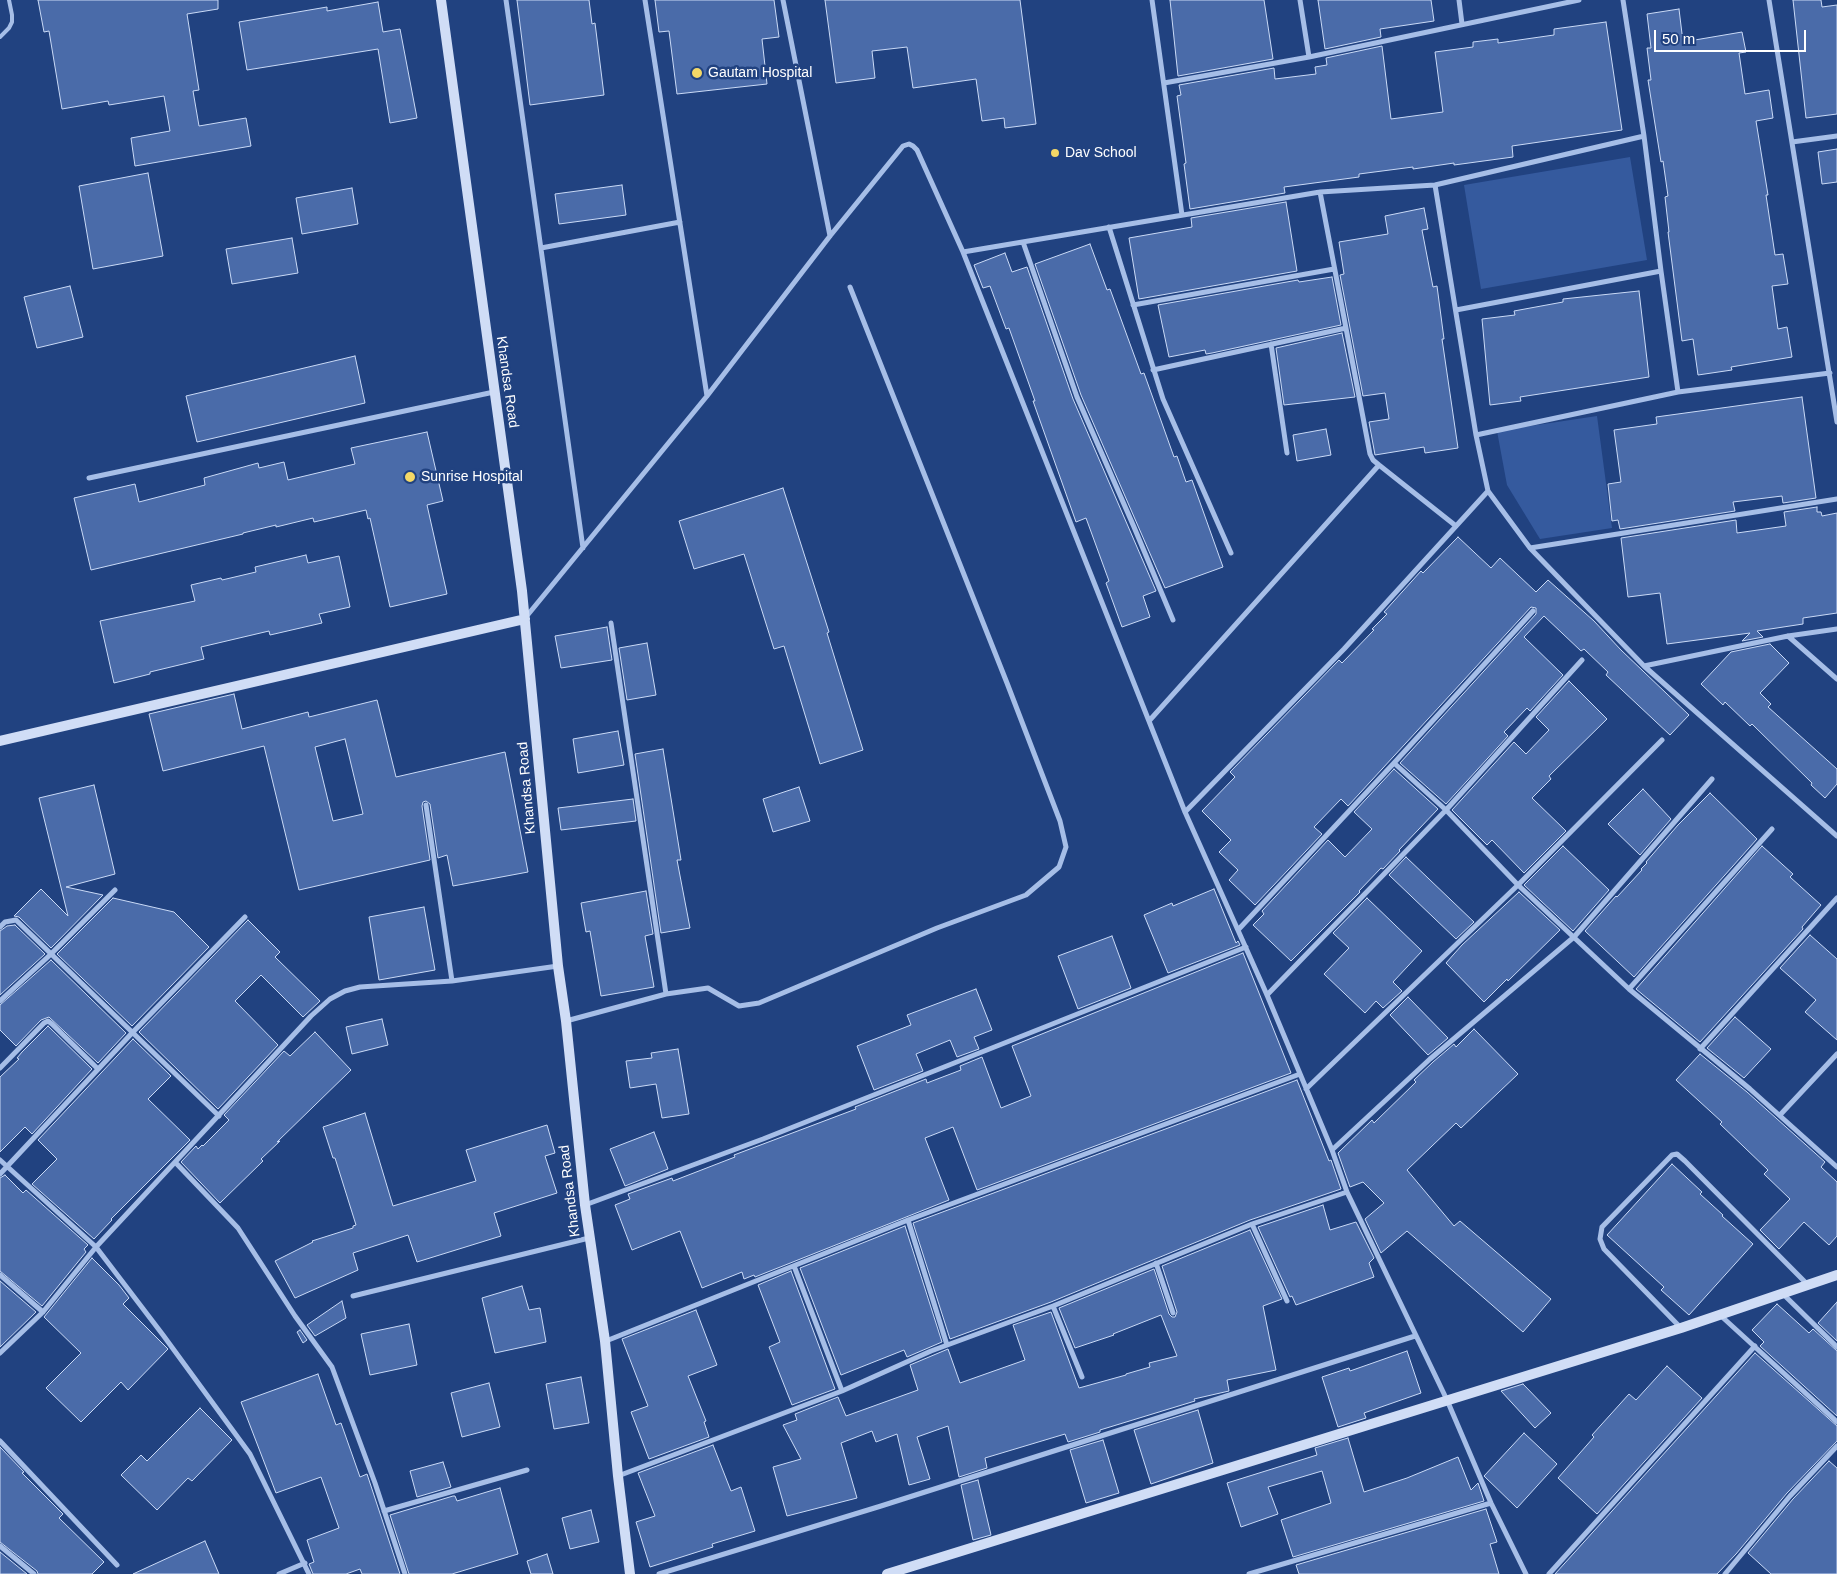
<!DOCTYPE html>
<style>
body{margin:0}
#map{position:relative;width:1837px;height:1574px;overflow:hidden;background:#214280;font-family:Arial,sans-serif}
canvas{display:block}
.scale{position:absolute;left:1654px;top:30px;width:152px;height:22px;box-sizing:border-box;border:2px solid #fff;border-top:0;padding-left:6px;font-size:15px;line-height:18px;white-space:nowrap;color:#fff;-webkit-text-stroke:4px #214280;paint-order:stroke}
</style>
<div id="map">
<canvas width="1837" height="1574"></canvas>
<div class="scale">50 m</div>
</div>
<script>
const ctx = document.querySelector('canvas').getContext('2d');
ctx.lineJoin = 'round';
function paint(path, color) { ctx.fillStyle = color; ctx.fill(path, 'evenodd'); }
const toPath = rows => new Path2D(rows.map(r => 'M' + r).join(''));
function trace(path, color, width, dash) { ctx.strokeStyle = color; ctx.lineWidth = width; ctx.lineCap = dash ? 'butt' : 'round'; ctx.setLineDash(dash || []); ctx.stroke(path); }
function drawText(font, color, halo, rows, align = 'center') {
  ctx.font = font + ' Arial,sans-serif'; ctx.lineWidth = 5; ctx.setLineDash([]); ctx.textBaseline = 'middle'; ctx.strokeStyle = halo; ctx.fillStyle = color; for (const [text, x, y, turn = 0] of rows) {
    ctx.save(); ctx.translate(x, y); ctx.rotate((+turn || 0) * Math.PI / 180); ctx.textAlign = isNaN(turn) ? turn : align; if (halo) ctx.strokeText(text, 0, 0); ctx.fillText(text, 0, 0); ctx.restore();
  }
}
paint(toPath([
 [1630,157,1647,260,1481,289,1464,185],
 [1597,416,1612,528,1540,539,1507,485,1497,431]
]), '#355a9e');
const building = toPath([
 [38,0,218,0,218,9,187,14,199,90,193,91,199,126,246,118,251,146,135,166,131,138,170,131,164,96,109,105,108,101,62,109,49,31,44,32,38,0],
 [517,0,589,0,592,24,595,23,604,95,530,105,517,0],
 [655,0,774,0,779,37,762,39,767,84,677,94,669,31,659,32,655,0],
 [825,0,1020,0,1036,124,1005,128,1004,118,982,121,976,79,913,88,907,47,872,51,875,78,836,83,825,0],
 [1170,0,1264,0,1273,59,1178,76,1170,0],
 [1318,0,1431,0,1434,21,1380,29,1381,37,1325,49,1318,0],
 [1793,0,1821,0,1822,7,1837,5,1837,114,1806,118,1793,0],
 [378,2,383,32,400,29,417,118,390,123,378,49,247,70,239,22,327,7,327,11,378,2],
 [1679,9,1683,42,1742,32,1746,52,1739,53,1745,94,1769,90,1773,118,1756,121,1768,195,1766,195,1775,255,1783,254,1788,284,1772,286,1778,329,1787,327,1792,357,1731,367,1732,370,1698,375,1693,339,1682,341,1668,232,1669,232,1665,197,1668,196,1663,161,1661,162,1648,80,1651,80,1647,48,1651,48,1647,14,1679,9],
 [1606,22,1622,130,1512,146,1513,157,1454,165,1454,163,1413,169,1413,167,1359,174,1359,177,1284,187,1285,193,1190,209,1184,164,1186,163,1177,96,1181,95,1179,85,1274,68,1275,79,1316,74,1315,67,1327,65,1326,58,1382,46,1391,119,1443,112,1435,52,1473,47,1473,42,1498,39,1498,43,1554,35,1554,29,1606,22],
 [1837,149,1837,182,1822,184,1818,152,1837,149],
 [148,173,163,256,93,269,79,186,148,173],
 [622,185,626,215,559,224,555,194,622,185],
 [352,188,358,224,302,234,296,198,352,188],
 [1286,202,1297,271,1139,299,1129,238,1192,227,1191,218,1286,202],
 [1424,208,1428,229,1422,230,1433,287,1437,286,1444,339,1442,339,1458,448,1425,453,1424,447,1375,455,1369,422,1389,419,1385,393,1363,396,1340,275,1344,274,1339,242,1388,234,1385,216,1424,208],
 [292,238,298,273,232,284,226,249,292,238],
 [1090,244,1107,290,1110,289,1141,374,1144,373,1174,457,1177,456,1186,482,1192,480,1223,567,1165,588,1081,395,1035,264,1090,244],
 [1005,253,1012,272,1027,267,1073,399,1156,591,1143,596,1150,617,1122,627,1106,583,1109,581,1086,518,1076,522,1033,401,1035,401,1009,328,1006,329,990,286,983,288,974,265,1005,253],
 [1332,277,1341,325,1212,353,1206,354,1205,350,1169,357,1158,305,1298,280,1299,282,1332,277],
 [70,286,83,337,37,348,24,297,70,286],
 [1639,291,1649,377,1520,397,1521,401,1490,405,1482,319,1515,315,1514,311,1563,302,1563,299,1639,291],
 [1342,333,1355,397,1284,405,1276,348,1342,333],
 [355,356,365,403,197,442,186,396,355,356],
 [1802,397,1816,498,1783,503,1782,496,1733,502,1735,511,1620,529,1618,520,1612,521,1608,484,1621,482,1614,430,1657,424,1656,417,1802,397],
 [1326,429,1331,455,1297,461,1293,435,1326,429],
 [427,432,443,501,427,505,447,594,390,607,370,518,368,519,366,510,314,522,313,518,276,527,276,525,243,533,243,534,91,570,74,498,135,484,139,502,205,485,204,478,258,463,259,468,284,462,288,480,355,464,351,448,427,432],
 [783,488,829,632,827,633,863,750,820,764,784,646,774,649,744,554,694,569,679,521,783,488],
 [1817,507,1817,512,1821,512,1822,516,1837,513,1837,613,1803,618,1803,624,1757,631,1763,637,1742,641,1750,633,1667,644,1660,593,1628,597,1621,538,1736,520,1737,533,1786,526,1784,512,1817,507],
 [1458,537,1491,568,1500,558,1536,592,1548,580,1594,621,1621,650,1689,715,1670,735,1606,675,1608,672,1584,649,1581,651,1544,616,1524,637,1563,675,1530,711,1527,708,1504,732,1508,736,1446,804,1400,763,1536,614,1536,608,1531,607,1348,806,1341,799,1314,827,1322,834,1255,905,1229,880,1238,870,1219,852,1231,840,1202,811,1235,777,1230,772,1339,660,1342,663,1374,630,1372,629,1387,614,1384,612,1421,571,1423,573,1458,537],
 [306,555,308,563,339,556,350,607,319,614,322,623,270,635,269,631,201,647,204,659,150,672,150,674,114,683,100,621,195,601,191,585,221,578,222,580,256,572,255,567,306,555],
 [607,627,612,660,561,668,555,636,607,627],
 [647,643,656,695,627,700,619,648,647,643],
 [1770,644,1789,663,1760,693,1771,704,1768,707,1837,769,1837,784,1825,798,1811,785,1812,783,1752,724,1750,726,1725,702,1723,705,1701,684,1731,652,1770,644],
 [1569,681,1607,719,1549,776,1551,779,1532,798,1566,831,1524,873,1492,840,1487,845,1452,810,1514,742,1526,754,1549,730,1536,717,1569,681],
 [234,694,242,729,308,712,309,717,377,700,396,777,505,752,528,872,453,886,447,855,438,858,430,804,426,801,423,802,422,806,430,860,299,890,264,746,163,771,149,714,234,694],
 [345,739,363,814,333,821,315,747,345,739],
 [618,731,624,765,578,773,573,739,618,731],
 [663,749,681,860,677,860,690,928,661,933,635,754,663,749],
 [1394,769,1438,809,1399,850,1400,851,1383,869,1381,868,1359,891,1360,892,1291,961,1253,925,1264,914,1262,911,1328,840,1345,857,1372,829,1354,812,1394,769],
 [94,785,115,874,66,887,103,895,51,948,19,917,14,916,41,889,68,916,39,798,94,785],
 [799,787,810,821,773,832,763,799,799,787],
 [1643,789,1671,819,1640,855,1608,824,1643,789],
 [1710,793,1757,839,1634,977,1585,931,1616,896,1617,897,1642,870,1641,869,1647,863,1646,862,1678,825,1710,793],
 [633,799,636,821,561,830,558,808,633,799],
 [1563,846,1609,890,1573,931,1524,885,1563,846],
 [1762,846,1793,874,1790,877,1821,905,1802,927,1803,929,1700,1042,1636,989,1762,846],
 [1406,857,1474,922,1456,939,1389,875,1406,857],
 [1214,889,1236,943,1238,941,1240,945,1168,973,1144,915,1172,903,1173,906,1214,889],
 [646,891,653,934,645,936,654,987,601,996,590,931,586,932,581,903,646,891],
 [1519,892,1560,930,1508,981,1507,979,1484,1002,1446,963,1462,945,1519,892],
 [113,898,174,912,209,947,132,1026,57,954,113,898],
 [1367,898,1422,951,1393,982,1402,991,1383,1008,1376,1001,1365,1013,1324,974,1349,948,1333,933,1367,898],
 [424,907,435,970,379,980,369,917,424,907],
 [248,920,280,952,275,957,320,1001,303,1017,261,975,235,1001,278,1045,218,1109,139,1032,248,920],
 [15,925,45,954,0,995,0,931,7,926,15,925],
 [1810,935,1837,959,1837,1040,1805,1012,1816,1000,1780,968,1810,935],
 [1112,936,1131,988,1078,1009,1058,956,1112,936],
 [1243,953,1291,1073,977,1190,953,1127,925,1138,949,1200,755,1277,754,1275,744,1279,742,1272,702,1288,680,1231,632,1250,615,1205,630,1199,628,1194,672,1178,673,1181,735,1157,734,1155,856,1109,855,1107,926,1079,927,1083,961,1070,960,1066,982,1057,1001,1108,1031,1096,1012,1046,1243,953],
 [51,960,126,1033,98,1063,49,1017,41,1020,16,1046,0,1030,0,1005,51,960],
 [976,989,992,1030,974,1037,979,1049,957,1057,950,1040,916,1054,923,1071,874,1090,857,1046,911,1025,907,1015,976,989],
 [1408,997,1448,1038,1428,1055,1390,1015,1408,997],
 [1735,1017,1771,1049,1744,1078,1707,1048,1735,1017],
 [382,1019,388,1045,352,1054,346,1027,382,1019],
 [48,1026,92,1069,32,1134,25,1127,0,1152,0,1077,19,1059,17,1058,22,1052,48,1026],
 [1474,1029,1518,1074,1461,1128,1456,1123,1407,1170,1454,1226,1460,1221,1551,1299,1523,1332,1407,1231,1381,1253,1365,1219,1384,1203,1363,1182,1350,1187,1338,1153,1372,1120,1374,1123,1416,1082,1414,1080,1433,1062,1454,1044,1456,1047,1474,1029],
 [315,1032,351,1070,277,1142,280,1141,261,1159,263,1161,220,1203,181,1162,196,1146,198,1149,202,1145,203,1146,229,1120,224,1115,284,1051,290,1056,315,1032],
 [133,1039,171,1076,148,1099,190,1140,111,1219,112,1220,94,1239,32,1184,57,1159,38,1140,133,1039],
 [678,1049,689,1114,662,1118,656,1084,630,1088,626,1061,652,1058,651,1053,678,1049],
 [1700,1054,1747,1092,1825,1162,1821,1167,1837,1182,1837,1236,1829,1245,1804,1222,1779,1249,1760,1230,1790,1199,1764,1174,1768,1170,1720,1124,1722,1122,1676,1080,1700,1054],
 [1297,1080,1329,1161,1331,1160,1341,1189,1250,1220,1051,1302,950,1339,913,1223,1297,1080],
 [365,1113,393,1206,476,1181,466,1150,547,1125,555,1153,545,1156,557,1193,494,1213,501,1236,417,1262,408,1235,353,1253,358,1270,295,1298,275,1261,313,1242,312,1241,353,1228,353,1226,356,1225,335,1158,333,1158,323,1127,365,1113],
 [654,1132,668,1169,625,1186,610,1149,654,1132],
 [1672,1164,1702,1192,1700,1194,1723,1215,1722,1216,1753,1244,1689,1315,1661,1290,1664,1287,1607,1235,1672,1164],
 [5,1175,23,1193,26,1190,88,1245,84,1249,86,1252,42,1306,0,1271,0,1178,5,1175],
 [1323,1205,1330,1230,1356,1222,1374,1258,1369,1263,1374,1277,1296,1305,1292,1296,1290,1297,1258,1227,1323,1205],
 [905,1226,942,1342,907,1357,904,1350,841,1375,800,1268,905,1226],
 [1250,1230,1282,1299,1263,1306,1276,1370,1227,1380,1229,1391,1194,1399,1195,1401,1100,1430,1100,1432,1068,1442,1065,1434,985,1458,987,1468,959,1477,948,1426,917,1437,930,1479,909,1485,897,1434,876,1442,872,1431,841,1443,857,1498,787,1516,773,1467,801,1459,783,1425,797,1420,795,1414,838,1397,846,1416,918,1390,910,1365,948,1349,960,1383,1025,1360,1013,1325,1051,1312,1079,1388,1126,1375,1126,1374,1150,1367,1149,1363,1177,1356,1161,1315,1113,1334,1114,1335,1075,1348,1059,1308,1154,1269,1169,1314,1172,1317,1175,1317,1177,1312,1162,1266,1250,1230],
 [92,1258,119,1285,129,1298,123,1304,168,1349,128,1390,121,1382,81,1422,46,1388,81,1353,44,1317,92,1258],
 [791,1271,835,1389,792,1405,769,1347,780,1342,758,1285,791,1271],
 [0,1281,36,1312,0,1347,0,1281],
 [522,1286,529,1310,540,1308,546,1342,495,1353,482,1298,522,1286],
 [342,1301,346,1318,315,1336,307,1325,342,1301],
 [1837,1302,1837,1341,1818,1323,1837,1302],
 [1777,1304,1809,1333,1813,1329,1837,1351,1837,1416,1760,1346,1764,1342,1752,1330,1777,1304],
 [696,1310,717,1365,688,1376,706,1421,704,1422,709,1437,649,1459,631,1412,648,1406,622,1339,696,1310],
 [409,1324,417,1365,370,1375,361,1334,409,1324],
 [300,1330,307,1340,303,1343,297,1332,300,1330],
 [1407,1351,1421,1393,1364,1413,1366,1418,1338,1427,1322,1377,1349,1368,1350,1371,1407,1351],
 [1755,1353,1837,1426,1837,1441,1787,1493,1736,1554,1717,1574,1555,1574,1755,1353],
 [1667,1366,1702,1398,1597,1514,1558,1478,1594,1437,1592,1435,1629,1394,1636,1400,1667,1366],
 [318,1374,336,1425,341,1423,360,1477,367,1474,400,1574,362,1574,360,1569,346,1574,313,1574,309,1564,314,1562,307,1540,339,1528,321,1477,276,1493,241,1402,318,1374],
 [581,1377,589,1423,554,1429,546,1384,581,1377],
 [489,1383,500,1427,462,1437,451,1393,489,1383],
 [1523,1384,1551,1413,1535,1428,1501,1391,1523,1384],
 [200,1408,232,1440,192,1481,188,1478,157,1510,121,1475,141,1455,147,1461,200,1408],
 [1198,1410,1213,1463,1151,1484,1134,1430,1198,1410],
 [1524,1433,1557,1464,1517,1508,1484,1476,1524,1433],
 [1348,1438,1364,1492,1407,1478,1458,1457,1471,1490,1478,1483,1484,1501,1293,1557,1281,1520,1331,1503,1322,1471,1268,1487,1278,1514,1241,1527,1227,1483,1317,1455,1315,1448,1348,1438],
 [1103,1440,1119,1493,1086,1503,1070,1450,1103,1440],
 [713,1445,731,1491,741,1487,755,1531,712,1544,713,1547,650,1567,636,1522,655,1516,638,1473,713,1445],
 [0,1447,24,1472,22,1473,63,1514,59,1518,104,1562,92,1574,38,1574,37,1571,0,1542,0,1447],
 [1829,1461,1837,1468,1837,1574,1771,1574,1748,1553,1793,1499,1829,1461],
 [443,1462,451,1487,417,1497,410,1471,443,1462],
 [978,1480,991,1535,973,1540,961,1485,978,1480],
 [500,1488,518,1554,452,1574,409,1574,390,1515,453,1496,455,1496,457,1501,500,1488],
 [1486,1509,1497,1542,1490,1544,1499,1574,1299,1574,1296,1565,1486,1509],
 [591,1510,599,1542,570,1549,562,1518,591,1510],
 [205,1541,219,1574,133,1574,196,1545,205,1541],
 [0,1552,27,1574,0,1574,0,1552],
 [547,1554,553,1574,531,1574,527,1561,547,1554]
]);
paint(building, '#4a6ba9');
trace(building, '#cadaf6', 1);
trace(toPath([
 [0,37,9,28,12,22,12,15,9,0]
]), '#a6bee7', 4);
trace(toPath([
 [506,0,583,548],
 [645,0,707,396],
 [783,0,830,236],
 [1152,0,1182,215],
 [1300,0,1309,57],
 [1459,0,1462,24],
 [1623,0,1644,136,1661,271,1678,392],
 [1769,0,1837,422],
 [1164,83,1309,57,1579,0],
 [1792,142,1837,136],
 [1435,185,1476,435,1488,491,1530,548,1644,666,1837,836],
 [1320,192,1370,454,1373,460,1379,465,1456,526],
 [1109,227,1163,399,1231,553],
 [1023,242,1077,397,1134,527,1173,620],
 [541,248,680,222],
 [963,252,1320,192,1435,185,1644,136],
 [1133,305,1334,269],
 [1456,310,1661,271],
 [1271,344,1287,453],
 [1153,370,1346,328],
 [1476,435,1678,392,1830,373],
 [89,478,494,392],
 [1530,548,1837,499],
 [526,617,707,396,830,236,903,146,909,144,913,146,917,150,963,252,1185,812,1267,995,1332,1150,1347,1192,1447,1400,1491,1503,1526,1574],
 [611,623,666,994],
 [1788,636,1837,679],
 [1644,666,1788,636,1837,629],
 [1149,721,1379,465],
 [1394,763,1446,810,1518,885,1629,989,1750,1089,1837,1167],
 [426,805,452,981],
 [1185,812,1344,649,1488,491],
 [0,927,5,922,16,920,219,1116],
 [1238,930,1394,763,1533,611],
 [1629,989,1772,829],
 [1267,995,1446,810,1582,660],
 [0,1001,50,955,115,890],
 [566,1021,666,994,708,988,739,1006,759,1003,937,928,1026,895,1059,867,1066,847,1060,821,1007,683,850,287],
 [1700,1049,1837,898],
 [0,1068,44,1023,48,1021,52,1024,98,1069],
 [1306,1089,1518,885,1662,740],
 [1780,1115,1837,1054],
 [1332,1150,1430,1059,1574,937,1712,779],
 [0,1160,96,1247,163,1335,250,1454,309,1574],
 [175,1162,238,1228,295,1316,332,1367,375,1483,405,1574],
 [0,1174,132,1033,245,917],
 [585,1205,763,1139,1246,947],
 [908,1220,947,1345],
 [1252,1224,1287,1301],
 [1156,1263,1173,1313],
 [794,1266,842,1391],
 [0,1275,43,1312],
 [1782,1293,1837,1347],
 [353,1296,589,1238],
 [1053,1306,1082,1377],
 [1720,1315,1837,1422],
 [1680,1327,1604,1249,1600,1239,1602,1227,1672,1155,1677,1154,1685,1161,1807,1284],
 [606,1341,908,1220,1300,1074],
 [0,1353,43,1312,96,1247,311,1016,330,999,345,991,360,987,452,981,558,966],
 [0,1441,117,1565],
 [618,1476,842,1391,931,1351,1053,1306,1252,1224,1347,1192],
 [384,1511,527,1470],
 [0,1546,34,1574],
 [279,1574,305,1563],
 [659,1574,881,1506,1415,1336],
 [1249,1574,1491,1503],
 [1549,1574,1755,1346],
 [1725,1574,1790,1496,1837,1446]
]), '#a6bee7', 5);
trace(toPath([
 [441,0,522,591,558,966,566,1021,585,1205,605,1341,618,1476,630,1574],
 [0,741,525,619],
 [887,1574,1681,1328,1837,1275]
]), '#d0ddf6', 10);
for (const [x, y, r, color] of [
 [697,73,6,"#f4d867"],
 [1055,153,5,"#f4d867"],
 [410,477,6,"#f4d867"]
]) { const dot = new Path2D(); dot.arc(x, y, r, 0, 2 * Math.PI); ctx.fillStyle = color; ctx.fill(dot); trace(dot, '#214280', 2); }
drawText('14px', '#fff', '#214280', [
 ["Gautam Hospital",708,73],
 ["Dav School",1065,153],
 ["Sunrise Hospital",421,477]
], 'left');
drawText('14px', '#fff', '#214280', [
 ["Khandsa Road",507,382,82],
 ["Khandsa Road",527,788,-95],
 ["Khandsa Road",570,1191,-97]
]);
</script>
